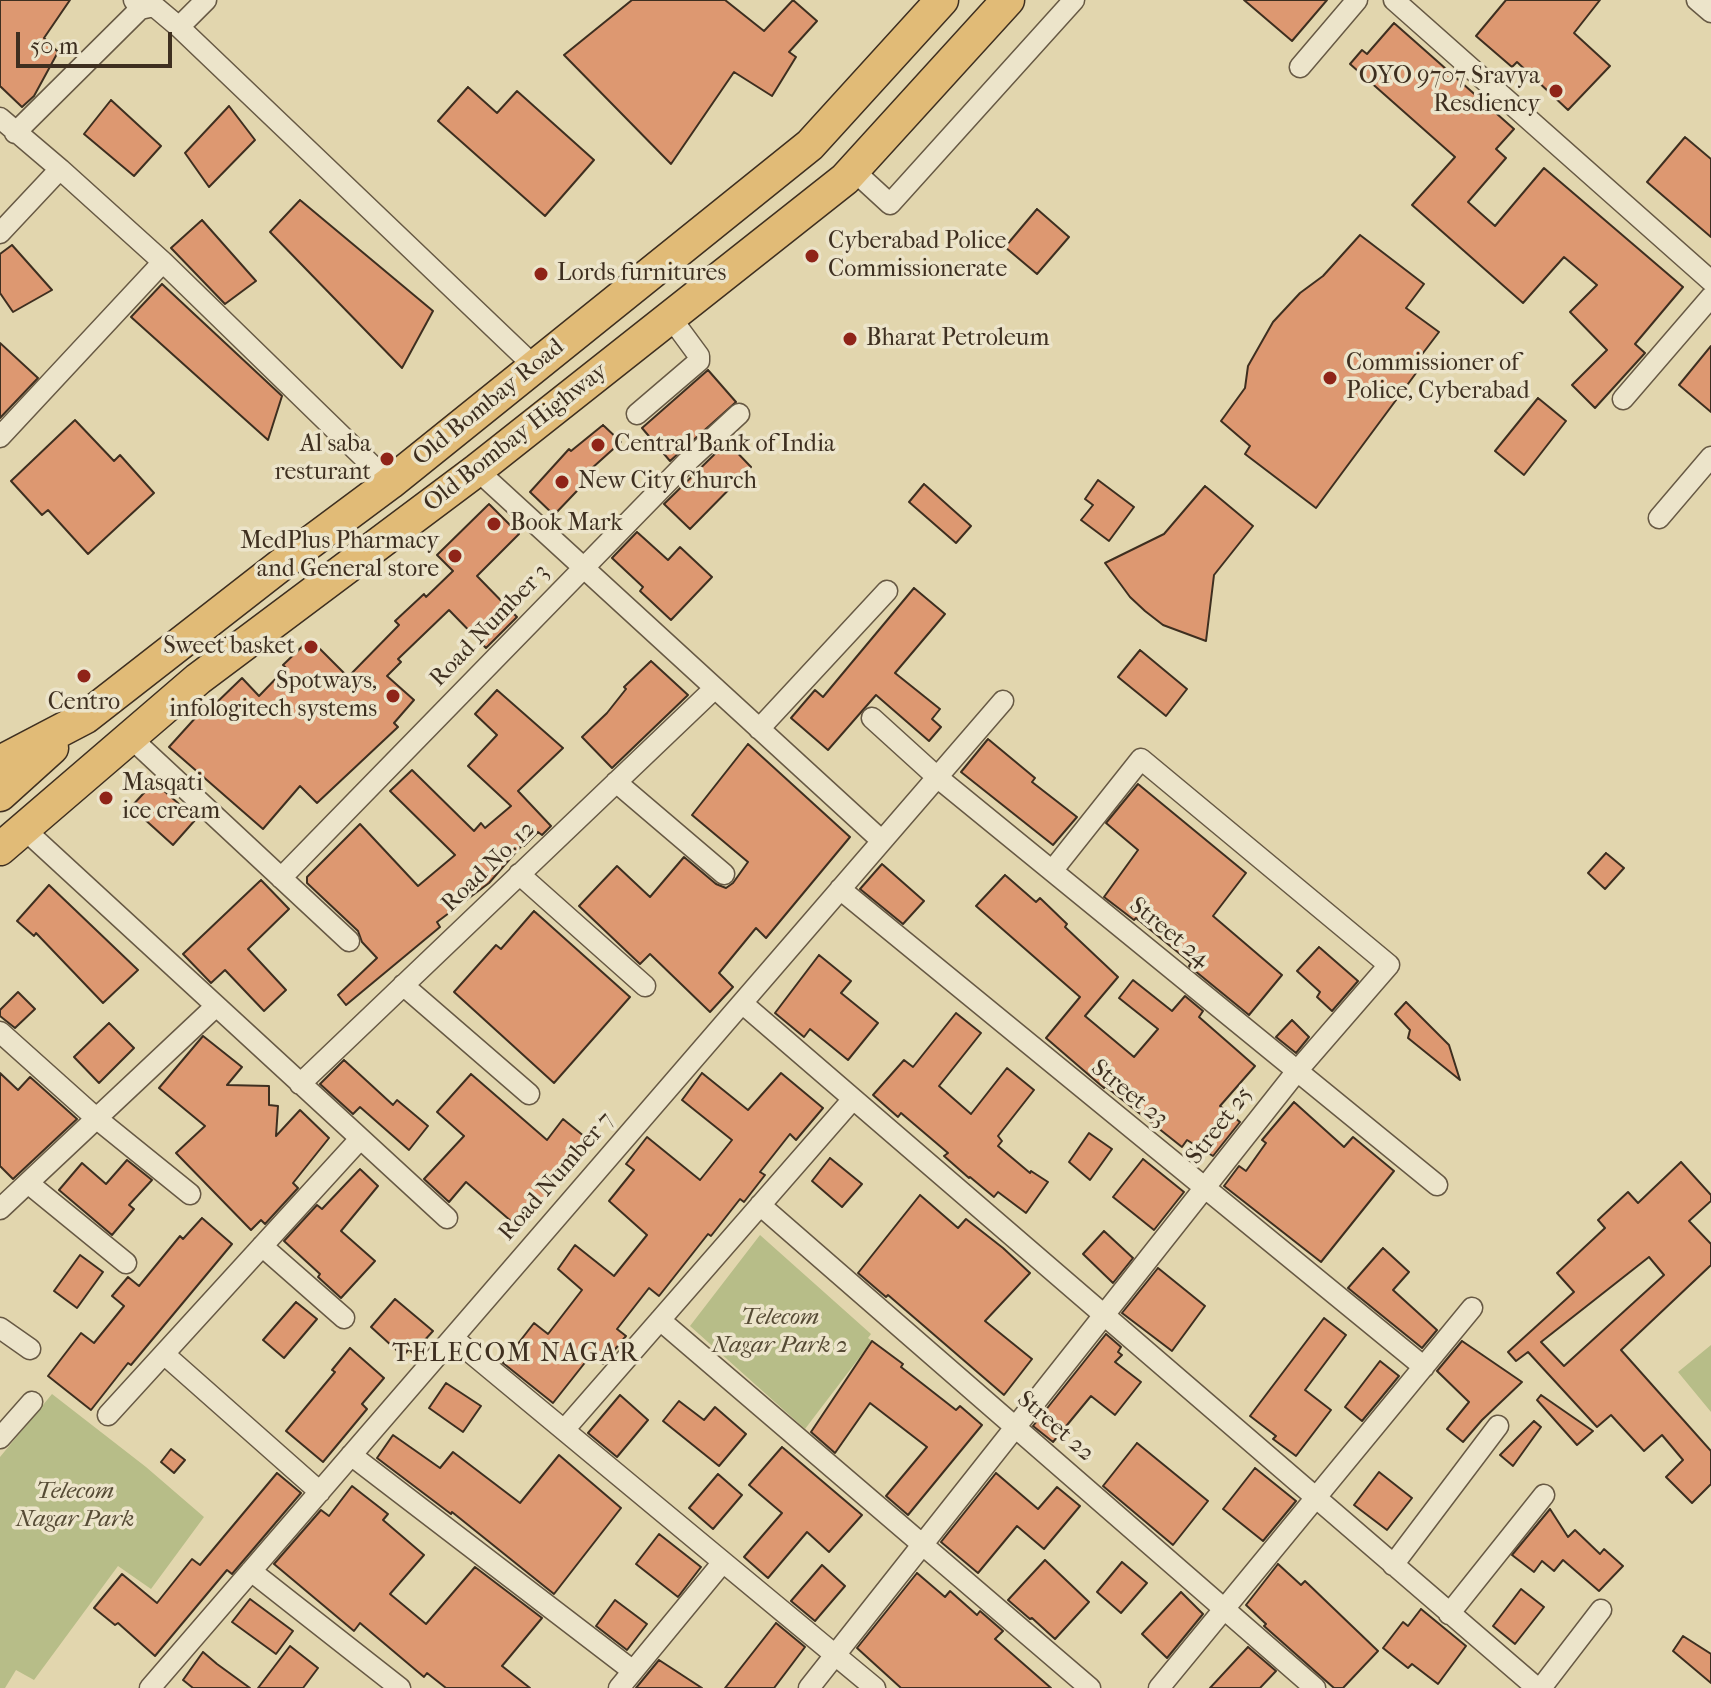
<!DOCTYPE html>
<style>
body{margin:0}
#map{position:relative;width:1711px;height:1688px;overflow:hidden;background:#e2d6ae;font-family:"IM FELL French Canon",serif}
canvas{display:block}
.scale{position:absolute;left:16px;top:32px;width:156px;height:36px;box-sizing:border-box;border:4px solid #3e2f20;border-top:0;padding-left:10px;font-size:24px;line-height:28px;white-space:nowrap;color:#3e2f20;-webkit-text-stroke:6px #ece4ca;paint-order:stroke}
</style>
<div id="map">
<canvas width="1711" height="1688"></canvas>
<div class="scale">50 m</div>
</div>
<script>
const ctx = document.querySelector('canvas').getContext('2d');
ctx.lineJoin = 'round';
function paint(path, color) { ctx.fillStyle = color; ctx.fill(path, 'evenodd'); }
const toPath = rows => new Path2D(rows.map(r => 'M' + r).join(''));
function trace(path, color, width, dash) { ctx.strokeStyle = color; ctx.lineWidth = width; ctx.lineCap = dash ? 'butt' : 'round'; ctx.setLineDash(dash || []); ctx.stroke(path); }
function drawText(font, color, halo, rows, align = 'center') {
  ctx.font = font + ' "IM FELL French Canon",serif'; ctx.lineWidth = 7; ctx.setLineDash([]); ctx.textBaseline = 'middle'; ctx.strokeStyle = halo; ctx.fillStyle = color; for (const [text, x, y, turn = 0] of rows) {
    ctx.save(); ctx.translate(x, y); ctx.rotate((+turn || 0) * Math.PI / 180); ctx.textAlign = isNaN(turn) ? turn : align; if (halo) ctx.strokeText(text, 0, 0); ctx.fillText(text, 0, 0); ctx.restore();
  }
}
paint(toPath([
 [760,1235,871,1334,868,1338,872,1341,805,1429,690,1326],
 [1711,1345,1711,1412,1678,1372],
 [52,1394,146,1467,204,1517,151,1589,118,1566,34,1680,16,1670,5,1688,0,1688,0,1457]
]), '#b7bd88');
const building = toPath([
 [0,0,70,0,44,38,58,52,34,96,22,107,0,86,0,0],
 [632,0,725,0,764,31,793,0,817,21,789,52,796,57,772,96,734,72,671,164,564,55,632,0],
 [1244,0,1327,0,1292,41,1244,0],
 [1506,0,1600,0,1574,33,1610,66,1568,110,1517,62,1512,67,1476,36,1506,0],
 [1394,23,1514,129,1496,149,1506,158,1468,202,1495,226,1544,168,1683,287,1635,344,1645,353,1595,408,1572,385,1607,350,1570,312,1597,285,1564,257,1523,303,1412,205,1455,157,1350,64,1362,50,1367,54,1394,23],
 [468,87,497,113,517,91,594,160,545,216,438,121,468,87],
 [111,100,161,146,134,176,84,134,111,100],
 [229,106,255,140,209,187,185,153,229,106],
 [1685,137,1711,159,1711,237,1647,182,1685,137],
 [300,200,433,311,402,368,270,232,300,200],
 [1037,209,1069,237,1037,274,1005,247,1037,209],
 [202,220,256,281,225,304,171,248,202,220],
 [1360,235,1424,284,1406,308,1439,332,1420,357,1425,361,1316,508,1245,454,1250,446,1221,421,1245,388,1248,366,1273,322,1300,293,1323,276,1360,235],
 [12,245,52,290,13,312,0,293,0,254,12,245],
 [162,284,282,396,268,440,131,317,162,284],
 [0,343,38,378,0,418,0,343],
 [1711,346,1711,412,1679,385,1711,346],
 [708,370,736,402,670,461,642,428,708,370],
 [1538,398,1566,421,1524,475,1495,451,1538,398],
 [75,420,114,461,120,455,154,493,88,554,48,510,42,515,11,481,75,420],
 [603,425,621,442,591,469,594,473,554,515,530,492,569,449,571,451,603,425],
 [727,442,751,467,690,529,664,504,727,442],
 [1098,480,1134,507,1109,541,1081,520,1093,505,1085,499,1098,480],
 [924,484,971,526,956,543,909,502,924,484],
 [1205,486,1253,526,1214,575,1206,641,1163,625,1145,611,1130,597,1105,563,1164,534,1205,486],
 [489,504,519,534,477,576,517,617,486,648,449,610,398,659,401,662,387,676,414,700,394,723,398,727,317,803,300,786,263,829,169,747,207,705,211,708,242,678,259,696,286,668,283,665,310,639,348,677,399,625,395,621,424,594,426,597,453,571,437,555,489,504],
 [637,532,668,560,680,547,712,577,671,620,640,591,643,587,612,558,637,532],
 [914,588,945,614,895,673,940,709,932,719,941,727,929,741,876,695,828,750,791,718,815,690,823,697,914,588],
 [1140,650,1187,689,1166,716,1118,677,1140,650],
 [651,661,688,695,612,768,582,737,607,713,626,689,624,687,651,661],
 [497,690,563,748,518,791,551,826,542,835,538,832,524,846,523,844,489,883,437,922,440,927,346,1005,338,995,377,958,362,942,358,931,307,883,307,877,360,824,418,886,455,855,390,791,412,770,474,831,481,823,485,828,511,806,468,766,497,735,475,714,497,690],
 [988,739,1035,778,1032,782,1077,817,1053,845,961,772,988,739],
 [748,744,850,837,766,938,756,928,719,973,733,987,710,1012,650,954,640,964,579,906,617,866,650,897,684,857,716,884,726,888,733,883,748,862,692,815,748,744],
 [154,782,196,819,173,845,131,807,154,782],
 [1138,784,1246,873,1213,916,1282,975,1249,1015,1189,966,1191,963,1136,918,1134,920,1104,897,1138,850,1106,823,1138,784],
 [1606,853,1624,868,1605,889,1588,873,1606,853],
 [882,864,924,901,903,924,860,889,882,864],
 [1005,875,1036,902,1040,898,1067,924,1065,927,1118,977,1085,1016,1134,1057,1158,1029,1119,998,1133,980,1172,1011,1185,996,1203,1011,1199,1017,1255,1066,1220,1106,1240,1122,1213,1156,1187,1140,1182,1147,1105,1086,1104,1088,1046,1038,1080,997,976,906,1005,875],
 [261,880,289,909,248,949,286,990,264,1011,225,970,211,983,183,954,261,880],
 [49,885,138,970,103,1003,36,933,34,936,17,921,49,885],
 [534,911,630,997,554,1083,454,992,496,945,501,949,534,911],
 [1319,947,1358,981,1332,1011,1317,997,1320,992,1297,971,1319,947],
 [819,955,851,981,841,993,878,1023,848,1060,810,1029,804,1037,775,1013,819,955],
 [18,992,35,1009,15,1028,0,1016,0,1010,18,992],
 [1406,1002,1449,1045,1460,1080,1408,1038,1410,1030,1395,1014,1406,1002],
 [956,1013,981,1033,939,1086,971,1114,1007,1068,1034,1090,998,1136,1002,1141,998,1146,1030,1173,1031,1171,1048,1182,1026,1213,998,1192,994,1197,970,1177,969,1178,944,1156,948,1153,901,1113,898,1117,873,1095,904,1060,913,1067,956,1013],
 [1292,1020,1309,1037,1296,1053,1276,1037,1292,1020],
 [109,1023,134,1048,99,1083,74,1057,109,1023],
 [203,1036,242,1067,227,1085,269,1086,269,1105,278,1106,276,1136,300,1110,329,1138,293,1183,298,1188,265,1224,261,1220,251,1230,176,1153,205,1126,159,1088,203,1036],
 [344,1060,393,1105,397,1100,428,1126,409,1150,360,1107,353,1114,320,1084,344,1060],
 [0,1073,18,1090,30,1077,77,1119,13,1179,0,1166,0,1073],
 [702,1073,748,1110,781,1073,823,1108,796,1140,790,1134,760,1172,765,1175,744,1202,740,1199,711,1236,708,1234,659,1296,649,1288,617,1329,626,1336,603,1364,591,1355,553,1403,503,1363,534,1323,548,1334,582,1290,558,1269,575,1245,614,1276,647,1235,609,1201,634,1170,626,1164,647,1137,700,1180,732,1140,682,1100,702,1073],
 [471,1074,547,1140,563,1119,585,1137,556,1172,564,1178,519,1228,466,1182,449,1202,424,1179,464,1136,437,1112,471,1074],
 [1294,1102,1344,1147,1353,1137,1394,1171,1321,1262,1224,1186,1239,1166,1246,1171,1266,1143,1262,1140,1294,1102],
 [1089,1133,1112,1149,1090,1180,1069,1162,1089,1133],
 [830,1158,862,1184,842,1207,812,1181,830,1158],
 [1143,1159,1184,1192,1154,1230,1113,1197,1143,1159],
 [127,1160,152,1180,129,1205,134,1209,112,1235,59,1190,82,1163,106,1184,127,1160],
 [1681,1162,1711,1195,1711,1201,1689,1221,1711,1244,1711,1265,1621,1350,1711,1451,1711,1484,1692,1503,1666,1477,1683,1460,1662,1435,1644,1451,1611,1415,1597,1427,1528,1352,1516,1361,1508,1352,1574,1292,1557,1273,1605,1228,1598,1220,1628,1192,1638,1203,1681,1162],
 [1649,1257,1664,1275,1564,1366,1541,1342,1649,1257],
 [360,1169,378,1186,341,1231,375,1261,341,1298,318,1277,320,1274,284,1241,317,1205,322,1209,360,1169],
 [920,1195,958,1228,966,1219,1003,1248,1030,1273,985,1321,1032,1359,1004,1395,888,1295,886,1297,858,1273,920,1195],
 [202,1218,232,1244,131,1365,128,1363,91,1410,48,1376,81,1333,94,1343,124,1306,112,1296,128,1277,139,1286,180,1236,183,1239,202,1218],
 [1104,1231,1133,1258,1113,1283,1083,1254,1104,1231],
 [1383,1248,1409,1272,1393,1290,1437,1330,1422,1348,1348,1288,1383,1248],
 [80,1255,103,1272,77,1308,54,1291,80,1255],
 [1158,1268,1205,1306,1172,1351,1122,1313,1158,1268],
 [395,1299,433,1331,413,1353,409,1349,403,1356,371,1327,395,1299],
 [296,1302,317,1319,284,1358,263,1340,296,1302],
 [1324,1318,1346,1335,1305,1390,1331,1410,1296,1456,1273,1439,1276,1436,1250,1416,1324,1318],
 [1106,1334,1121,1347,1118,1352,1122,1355,1115,1362,1141,1382,1115,1415,1091,1396,1053,1442,1033,1426,1106,1334],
 [872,1341,903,1364,901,1367,956,1410,960,1406,982,1425,908,1515,886,1496,927,1447,870,1403,835,1453,811,1432,872,1341],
 [1462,1341,1522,1382,1482,1420,1463,1442,1447,1429,1469,1402,1437,1371,1462,1341],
 [350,1348,384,1378,362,1404,367,1409,323,1462,286,1431,335,1372,332,1370,350,1348],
 [1380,1361,1399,1376,1362,1421,1345,1407,1380,1361],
 [446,1383,481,1406,463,1432,429,1408,446,1383],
 [620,1395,648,1420,617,1457,588,1433,620,1395],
 [1541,1395,1593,1431,1577,1445,1537,1400,1541,1395],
 [679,1401,704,1420,715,1407,746,1434,719,1466,663,1421,679,1401],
 [1534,1421,1541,1427,1513,1466,1500,1455,1534,1421],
 [393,1435,440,1468,453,1452,520,1503,559,1455,621,1508,554,1594,452,1512,451,1514,377,1458,393,1435],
 [1137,1443,1208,1501,1173,1545,1103,1486,1137,1443],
 [782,1447,862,1515,829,1552,807,1532,768,1578,744,1557,782,1513,749,1485,782,1447],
 [171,1449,185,1460,174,1473,161,1462,171,1449],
 [1255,1468,1296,1501,1263,1541,1223,1509,1255,1468],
 [1379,1472,1412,1498,1387,1530,1354,1505,1379,1472],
 [277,1473,301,1493,232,1574,227,1570,155,1656,118,1623,115,1625,94,1608,122,1574,157,1603,192,1559,200,1565,277,1473],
 [996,1473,1038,1509,1057,1487,1080,1506,1044,1549,1017,1526,978,1573,941,1542,996,1473],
 [718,1474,742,1495,713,1529,689,1508,718,1474],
 [352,1486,388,1514,383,1520,424,1555,390,1594,426,1624,475,1567,542,1618,502,1666,530,1688,446,1688,427,1673,424,1677,360,1623,354,1631,274,1564,321,1510,329,1516,352,1486],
 [1550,1509,1568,1537,1575,1530,1600,1554,1604,1549,1623,1566,1599,1591,1563,1560,1554,1571,1542,1561,1534,1572,1512,1555,1550,1509],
 [659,1534,701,1567,678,1597,636,1564,659,1534],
 [1045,1560,1089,1602,1055,1639,1032,1618,1030,1619,1008,1600,1045,1560],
 [1122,1562,1147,1583,1121,1613,1097,1592,1122,1562],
 [1278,1564,1301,1585,1305,1581,1378,1651,1343,1688,1334,1688,1264,1626,1266,1624,1246,1605,1278,1564],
 [822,1565,845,1586,815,1621,791,1601,822,1565],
 [917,1573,945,1597,950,1591,977,1615,980,1611,1003,1631,995,1639,1051,1688,901,1688,857,1648,917,1573],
 [1521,1589,1544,1607,1515,1644,1493,1626,1521,1589],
 [1181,1592,1203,1614,1167,1658,1142,1634,1181,1592],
 [250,1599,293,1631,276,1654,232,1622,250,1599],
 [615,1600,647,1624,627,1650,596,1626,615,1600],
 [1421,1609,1466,1646,1438,1684,1412,1664,1408,1668,1383,1648,1403,1622,1408,1626,1421,1609],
 [776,1623,805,1647,774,1688,725,1688,776,1623],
 [1683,1636,1711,1654,1711,1683,1673,1651,1683,1636],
 [290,1646,318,1668,303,1688,258,1688,290,1646],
 [1248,1647,1276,1671,1260,1688,1210,1688,1248,1647],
 [203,1652,217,1664,250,1688,193,1688,183,1680,203,1652],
 [659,1660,702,1688,636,1688,659,1660]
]);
paint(building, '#dd9871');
trace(building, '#3e2f20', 2);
const street = toPath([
 [1394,0,1711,281],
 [1697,0,1711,12],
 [140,9,154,6,179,27,534,366],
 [179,27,206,0],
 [1300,67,1357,0],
 [0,118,60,169,163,262,390,483],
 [15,133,140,9,134,0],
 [853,170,890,204,1074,0],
 [0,233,60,169],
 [1623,399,1711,297],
 [637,414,699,361,699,356,671,318],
 [0,437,163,262],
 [477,470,882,841],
 [1659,518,1711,457],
 [872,718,937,777,1437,1185],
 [759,729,887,591],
 [131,738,349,941],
 [616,782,724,874],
 [23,828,447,1218],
 [519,874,645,986],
 [281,878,687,462,739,414],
 [840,889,1424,1367],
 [403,985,529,1094],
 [742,1003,1537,1688],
 [0,1032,96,1118,190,1194],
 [300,1084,715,688],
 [28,1183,126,1263],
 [760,1205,1315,1688],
 [0,1209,215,1007],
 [262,1246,344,1318],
 [660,1320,1090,1688],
 [0,1328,30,1349],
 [453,1338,875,1688],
 [164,1354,320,1492],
 [108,1415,360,1139],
 [564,1430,853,1099],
 [0,1438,32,1402],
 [351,1455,633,1671],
 [1393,1565,1498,1426],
 [251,1571,400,1688],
 [1449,1614,1544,1495],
 [150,1688,1003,701],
 [619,1688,723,1562],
 [809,1688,1297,1071,1389,965,1141,759,1052,871],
 [1159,1688,1472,1308],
 [1541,1688,1601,1610]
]);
const primary = toPath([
 [0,762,86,717,304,547,390,483,810,145,942,0],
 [0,795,52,748],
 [0,849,198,679,477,470,845,179,1008,0]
]);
trace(street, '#675944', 23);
trace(primary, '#3e2f20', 35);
trace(street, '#ece4ca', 20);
trace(primary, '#e1bb77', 32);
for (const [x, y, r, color] of [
 [1556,91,8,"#8f2418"],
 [812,256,8,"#8f2418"],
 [541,274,8,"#8f2418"],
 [850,339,8,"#8f2418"],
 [1330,378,8,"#8f2418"],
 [598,445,8,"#8f2418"],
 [387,459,8,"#8f2418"],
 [562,482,8,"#8f2418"],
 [494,524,8,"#8f2418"],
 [455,556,8,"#8f2418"],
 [311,647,8,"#8f2418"],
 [84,676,8,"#8f2418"],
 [393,696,8,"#8f2418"],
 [106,798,8,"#8f2418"]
]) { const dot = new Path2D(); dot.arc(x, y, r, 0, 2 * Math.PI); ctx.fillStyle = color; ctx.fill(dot); trace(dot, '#ece4ca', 3); }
drawText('24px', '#3e2f20', '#ece4ca', [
 ["OYO 9707 Sravya",1540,77,"right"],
 ["Resdiency",1540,105,"right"],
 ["Cyberabad Police",828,242],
 ["Commissionerate",828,270],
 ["Lords furnitures",557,274],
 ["Bharat Petroleum",866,339],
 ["Commissioner of",1346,364],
 ["Police, Cyberabad",1346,392],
 ["Al saba",371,445,"right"],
 ["resturant",371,473,"right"],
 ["Central Bank of India",614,445],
 ["New City Church",578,482],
 ["Book Mark",510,524],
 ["MedPlus Pharmacy",439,542,"right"],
 ["and General store",439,570,"right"],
 ["Sweet basket",295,647,"right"],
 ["Spotways,",377,682,"right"],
 ["infologitech systems",377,710,"right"],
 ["Centro",84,703,"center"],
 ["Masqati",122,784],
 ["ice cream",122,812]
], 'left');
drawText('24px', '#3e2f20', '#ece4ca', [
 ["Old Bombay Road",489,403,-39],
 ["Old Bombay Highway",516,438,-38],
 ["Road Number 3",490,626,-46],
 ["Road No. 12",489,867,-44],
 ["Street 24",1169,933,39],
 ["Street 23",1129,1094,39],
 ["Street 25",1220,1126,-52],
 ["Road Number 7",557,1177,-49],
 ["Street 22",1055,1427,41]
]);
drawText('italic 24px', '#564b35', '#ece4ca', [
 ["Telecom",780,1318],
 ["Nagar Park 2",780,1346],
 ["Telecom",75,1492],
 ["Nagar Park",75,1520]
]);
ctx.letterSpacing = '2px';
drawText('26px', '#3e2f20', '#ece4ca', [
 ["TELECOM NAGAR",516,1355]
]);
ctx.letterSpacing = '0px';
</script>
